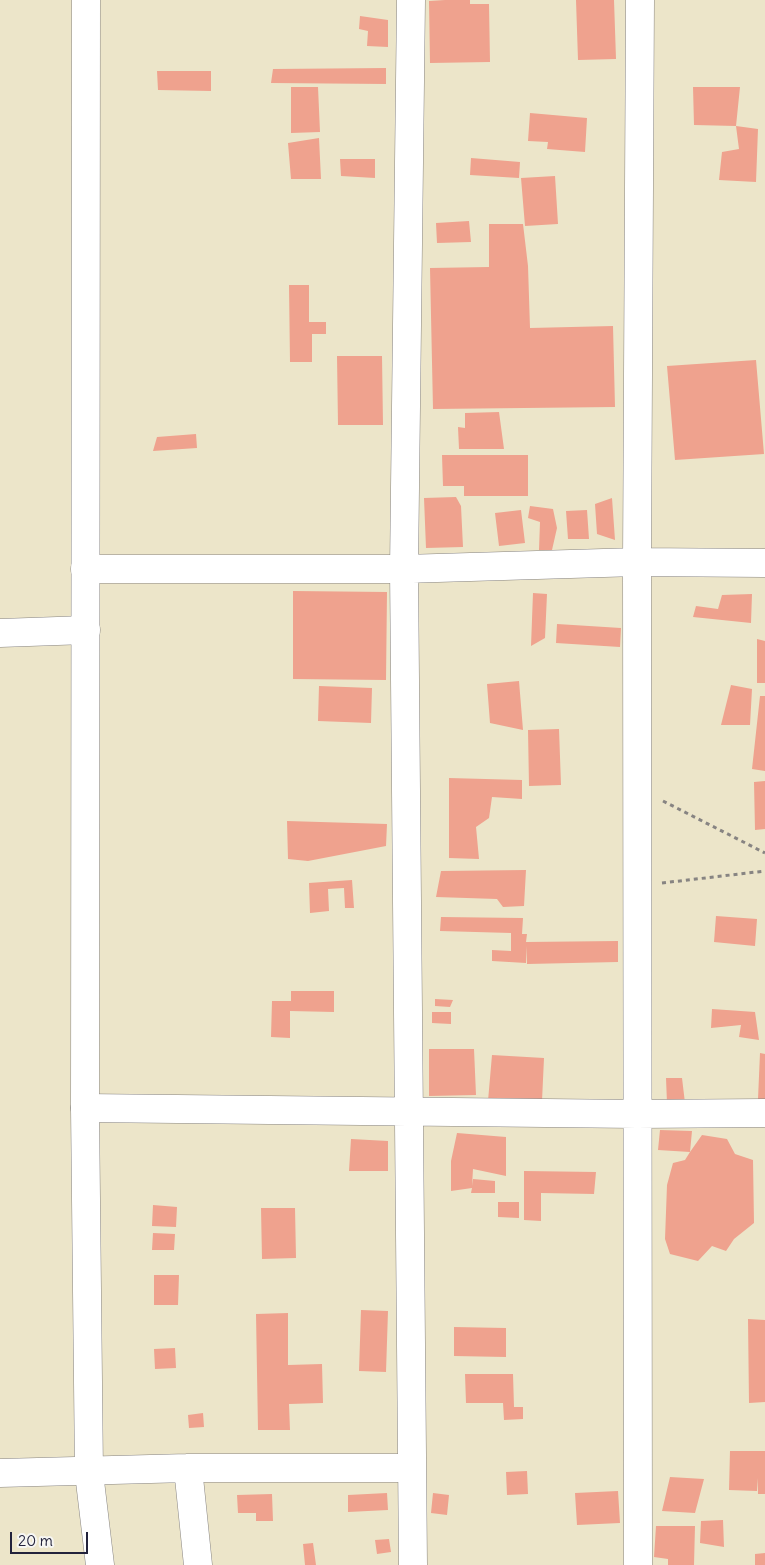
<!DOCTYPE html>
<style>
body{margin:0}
#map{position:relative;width:765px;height:1565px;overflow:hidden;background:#ece5c9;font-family:Delius,sans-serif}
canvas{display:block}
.scale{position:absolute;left:10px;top:1532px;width:78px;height:22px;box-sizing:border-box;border:2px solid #22223b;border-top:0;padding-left:6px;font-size:15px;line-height:18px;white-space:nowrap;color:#22223b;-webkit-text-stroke:4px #f6f6f2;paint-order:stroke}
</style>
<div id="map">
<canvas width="765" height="1565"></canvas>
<div class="scale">20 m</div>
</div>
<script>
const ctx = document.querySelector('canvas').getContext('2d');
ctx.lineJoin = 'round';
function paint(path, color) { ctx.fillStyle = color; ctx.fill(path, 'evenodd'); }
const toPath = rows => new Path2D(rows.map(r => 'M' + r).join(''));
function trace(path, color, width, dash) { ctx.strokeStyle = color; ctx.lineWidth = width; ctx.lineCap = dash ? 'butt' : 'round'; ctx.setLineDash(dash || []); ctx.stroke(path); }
paint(toPath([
 [445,0,470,0,470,4,489,4,490,62,430,63,429,1],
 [576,0,614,0,616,59,578,60],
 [360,16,388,20,388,47,367,46,368,31,359,29],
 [386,68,386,84,271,83,273,69],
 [157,71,211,71,211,91,158,90],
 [291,87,318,87,320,132,291,133],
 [693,87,740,87,736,126,694,125],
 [530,113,587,118,585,152,547,149,548,142,528,141],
 [736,126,758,129,756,182,719,180,722,152,739,149],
 [319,138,321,179,291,179,288,143],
 [471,158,520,162,519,178,470,175],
 [340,159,375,159,375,178,341,176],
 [555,176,558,224,525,226,521,178],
 [469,221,471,242,437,243,436,223],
 [489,224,523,224,528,266,530,328,613,326,615,407,433,409,430,268,489,267],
 [289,285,309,285,309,322,326,322,326,334,312,334,312,362,290,362],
 [337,356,382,356,383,425,338,425],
 [756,360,764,454,675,460,667,366],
 [499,412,504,449,459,449,458,427,465,428,465,413],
 [196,434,197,448,153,451,157,437],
 [442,455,528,455,528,496,464,496,464,486,443,486],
 [456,497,461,506,463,547,426,548,424,498],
 [612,498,615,540,597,534,595,504],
 [530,506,553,509,557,528,552,550,539,550,540,522,528,518],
 [521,510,525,543,499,546,495,513],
 [587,510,589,539,568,539,566,511],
 [293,591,387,592,386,680,293,679],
 [533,593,547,594,545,638,531,646],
 [752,594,751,623,693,617,696,606,718,609,722,595],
 [557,624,621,628,620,647,556,643],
 [757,639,765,641,765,683,757,683],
 [519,681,523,730,490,723,487,684],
 [731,685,752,689,750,725,721,725],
 [319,686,372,688,371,723,318,721],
 [760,696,765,696,765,771,752,769],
 [559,729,561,785,529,786,528,730],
 [449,778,522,780,522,799,492,797,489,818,476,827,479,859,449,858],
 [765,781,765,829,755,830,754,782],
 [287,821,387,824,386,846,308,861,288,859],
 [526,870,524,906,503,907,497,899,436,897,441,871],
 [352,880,354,908,345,908,344,888,328,889,329,911,310,913,309,883],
 [716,916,757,919,755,946,714,942],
 [441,917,523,918,522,934,527,934,526,942,618,941,618,962,527,964,527,946,526,963,492,961,492,950,511,951,511,933,440,931],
 [291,991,334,991,334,1012,290,1011,290,1038,271,1037,272,1001,291,1001],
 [435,999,453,1000,450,1007,435,1006],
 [712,1009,755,1012,759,1040,739,1037,741,1025,711,1028],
 [432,1012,451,1012,451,1024,432,1023],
 [429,1049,474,1049,476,1095,429,1096],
 [760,1053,765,1054,765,1099,758,1099],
 [492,1055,544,1058,542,1101,488,1101],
 [666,1078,682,1078,685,1103,667,1103],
 [660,1130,692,1131,690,1152,702,1135,727,1139,735,1154,753,1160,754,1223,734,1239,726,1251,712,1246,698,1261,670,1254,665,1239,667,1185,673,1163,685,1160,690,1152,658,1150],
 [457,1133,506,1137,506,1176,473,1169,472,1186,473,1179,495,1181,495,1193,471,1193,472,1188,451,1191,451,1161],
 [351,1139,388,1141,388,1171,349,1171],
 [524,1171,596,1172,594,1194,541,1193,541,1221,524,1220],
 [498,1202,519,1202,519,1218,498,1217],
 [153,1205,177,1207,176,1227,152,1226],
 [261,1208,295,1208,296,1258,262,1259],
 [153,1233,175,1234,174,1250,152,1250],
 [154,1275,179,1275,178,1305,154,1305],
 [361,1310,388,1311,386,1372,359,1371],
 [288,1313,288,1365,322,1364,323,1403,289,1404,290,1430,258,1430,256,1314],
 [748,1319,765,1320,765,1402,749,1403],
 [454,1327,506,1328,506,1357,454,1356],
 [175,1348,176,1368,155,1369,154,1349],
 [465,1374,513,1374,514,1407,523,1407,523,1419,504,1420,503,1403,466,1403],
 [203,1413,204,1427,189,1428,188,1415],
 [730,1451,765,1451,765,1494,758,1494,758,1478,757,1491,729,1490],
 [527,1471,528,1494,507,1495,506,1472],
 [670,1477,704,1479,695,1513,662,1511],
 [618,1491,620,1523,577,1525,575,1493],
 [387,1493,388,1510,348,1512,348,1495],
 [433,1493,449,1495,447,1515,431,1513],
 [272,1494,273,1521,256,1521,256,1513,238,1513,237,1495],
 [723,1520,724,1547,700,1543,701,1521],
 [656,1526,695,1526,694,1565,668,1565,668,1559,654,1557],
 [389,1539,391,1552,377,1554,375,1540],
 [313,1543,316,1565,305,1565,303,1544],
 [765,1553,765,1565,755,1565,755,1554]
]), '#efa28e');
const minor = toPath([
 [411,0,404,569,413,1565],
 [85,569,404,569,637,562,765,563],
 [0,633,86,630],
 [85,1108,637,1114,765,1113],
 [188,1468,198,1565],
 [0,1473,188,1468,412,1468],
 [638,1565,637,562,640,0]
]);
const tertiary = toPath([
 [86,0,85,1108,89,1473,100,1565]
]);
trace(minor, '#878482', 29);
trace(tertiary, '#878482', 29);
trace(toPath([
 [663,801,765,853],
 [662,883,765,871]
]), '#878482', 3, [4, 4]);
trace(minor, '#fff', 28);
trace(tertiary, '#fff', 28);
</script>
